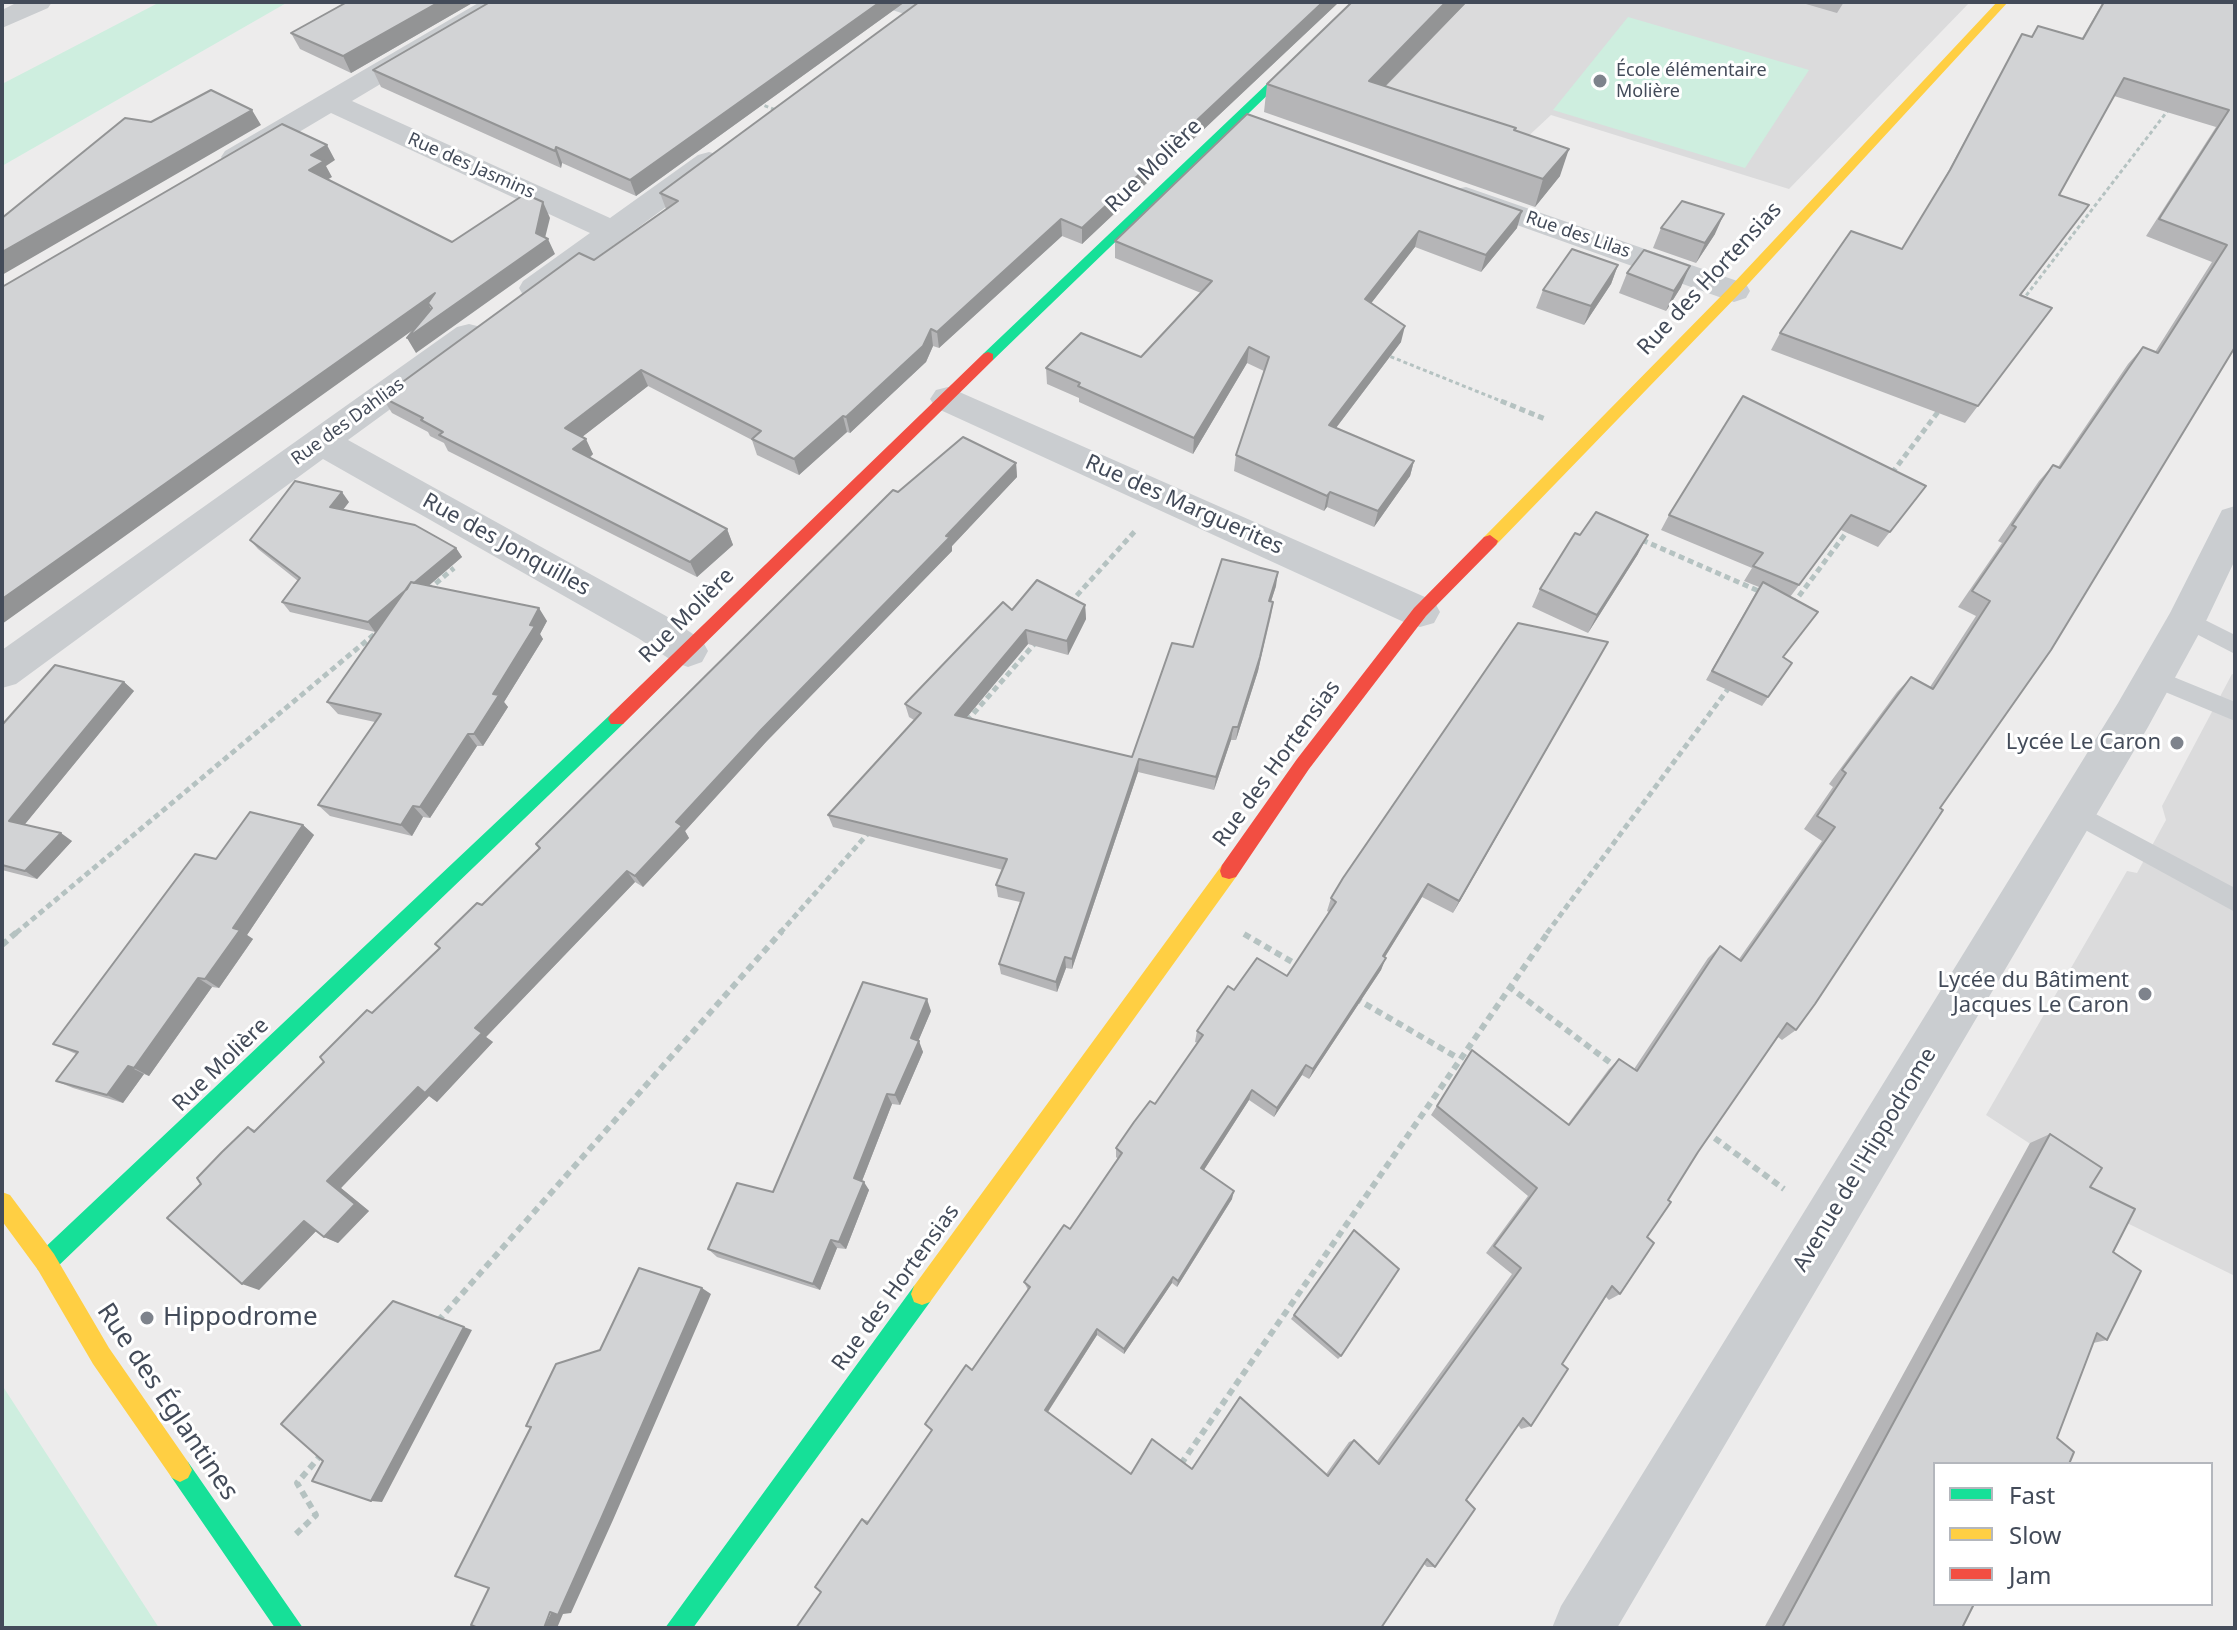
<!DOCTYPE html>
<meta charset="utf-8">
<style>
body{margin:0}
#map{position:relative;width:2237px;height:1630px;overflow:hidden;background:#edecec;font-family:"Noto Sans",sans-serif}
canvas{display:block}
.frame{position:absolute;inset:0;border:4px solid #434b59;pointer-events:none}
.legend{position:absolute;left:1933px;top:1462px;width:280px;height:144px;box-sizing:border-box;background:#fff;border:2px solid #b4b7bd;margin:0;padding:10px 14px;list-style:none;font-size:24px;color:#434b59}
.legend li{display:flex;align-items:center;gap:16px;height:40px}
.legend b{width:40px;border:2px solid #b4b7bd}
</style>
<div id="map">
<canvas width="2237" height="1630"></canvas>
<div class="frame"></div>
<ul class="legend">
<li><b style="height:10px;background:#16e098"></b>Fast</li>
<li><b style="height:10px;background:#ffcf43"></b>Slow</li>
<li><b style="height:10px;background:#f24e42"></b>Jam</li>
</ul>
</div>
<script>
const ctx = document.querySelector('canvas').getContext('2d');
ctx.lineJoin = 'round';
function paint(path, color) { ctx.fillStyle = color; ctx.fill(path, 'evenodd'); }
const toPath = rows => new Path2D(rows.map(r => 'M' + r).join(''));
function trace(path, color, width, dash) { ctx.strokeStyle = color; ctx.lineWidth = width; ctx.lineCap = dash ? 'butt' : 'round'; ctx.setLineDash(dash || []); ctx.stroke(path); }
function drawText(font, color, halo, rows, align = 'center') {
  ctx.font = font + ' "Noto Sans",sans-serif'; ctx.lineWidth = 6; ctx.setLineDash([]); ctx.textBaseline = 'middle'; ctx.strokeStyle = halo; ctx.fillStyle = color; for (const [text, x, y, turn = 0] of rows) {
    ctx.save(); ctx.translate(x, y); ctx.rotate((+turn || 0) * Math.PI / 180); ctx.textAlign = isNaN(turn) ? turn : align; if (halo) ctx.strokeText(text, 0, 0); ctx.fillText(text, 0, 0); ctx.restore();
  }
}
paint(toPath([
 [1388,2,1970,2,1789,189,1551,115,1508,155,1293,114],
 [2232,674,2235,675,2235,1276,2070,1195,2081,1177,1986,1115,2127,871,2137,873,2166,820,2162,806]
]), '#dbdbdc');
paint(toPath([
 [160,2,288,2,2,166,2,84],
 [1628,17,1809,70,1745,168,1553,110],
 [2,1385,159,1628,2,1628]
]), '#ceeedf');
trace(toPath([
 [758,103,778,111],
 [2022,301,2169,109],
 [1384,354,1506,403]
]), '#b5c2c1', 3, [4, 3]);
trace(toPath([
 [1501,401,1545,419],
 [1892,473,1941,408],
 [1642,540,1761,592],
 [428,590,454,568],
 [1070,603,1136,530],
 [1793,604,1849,529],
 [967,721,1037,641],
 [16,933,377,632],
 [780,933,871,830],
 [1547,933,1731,685]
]), '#b5c2c1', 5, [6, 4]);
trace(toPath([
 [1244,934,1301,967],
 [2,945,18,931],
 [1508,986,1616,1067],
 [1355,998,1458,1058],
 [1705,1131,1784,1189],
 [438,1321,782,931],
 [1181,1464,1549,931],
 [296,1534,316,1515,297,1483,321,1455]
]), '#b5c2c1', 6, [7, 5]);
paint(toPath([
 [2187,611,2235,635,2235,654,2179,625,2176,619,2179,613,2187,611],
 [2154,669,2235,702,2235,721,2146,684,2143,678,2146,672,2154,669],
 [2075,803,2235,888,2235,912,2067,820,2063,813,2067,806,2075,803]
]), '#cacdd0');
paint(toPath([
 [18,2,52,2,48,8,2,28,2,10,18,2],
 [480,2,512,2,508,8,352,101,610,218,698,155,709,152,720,155,724,161,720,167,547,295,535,299,523,295,519,288,523,281,590,233,331,113,247,163,236,166,225,163,221,157,225,151,480,2],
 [882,2,920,2,931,10,927,16,917,18,886,8,882,2],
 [1466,187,1746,284,1750,291,1746,298,1734,302,1722,298,1455,203,1451,196,1455,189,1466,187],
 [469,324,481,327,486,335,481,343,348,440,666,616,702,640,708,651,702,662,688,667,674,662,638,638,323,459,16,684,2,688,2,650,457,327,469,324],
 [948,387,1434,601,1440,612,1434,623,1420,627,1406,623,936,408,930,399,936,390,948,387],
 [2235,506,2235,560,2207,619,2148,727,1617,1628,1552,1628,1561,1606,2118,703,2170,613,2222,510,2235,506]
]), '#cacdd0');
paint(toPath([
 [1353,2,1364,2,993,360,983,360,983,354,1353,2],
 [617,712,623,714,626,719,623,724,54,1270,46,1273,38,1270,35,1262,38,1254,611,714,617,712],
 [922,1283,930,1286,933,1294,930,1302,693,1628,665,1628,914,1286,922,1283],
 [180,1458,188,1462,303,1628,275,1628,172,1478,168,1470,172,1462,180,1458]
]), '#16e098');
paint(toPath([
 [1997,2,2008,2,1739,294,1496,545,1484,545,1482,541,1484,537,1729,288,1997,2],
 [1229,863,1236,865,1238,871,1236,877,930,1302,922,1305,914,1302,911,1294,914,1286,1222,865,1229,863],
 [2,1192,10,1195,54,1254,109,1348,188,1462,192,1470,188,1478,180,1482,172,1478,93,1364,38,1270,2,1221,2,1192]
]), '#ffcf43');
paint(toPath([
 [988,352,993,354,993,360,623,724,611,724,608,719,611,714,983,354,988,352],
 [1490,535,1498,541,1496,545,1426,616,1309,769,1236,877,1229,879,1222,877,1220,871,1222,865,1297,759,1414,608,1484,537,1490,535]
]), '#f24e42');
paint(toPath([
 [347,2,474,2,351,73,300,49,291,33],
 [905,2,636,196,562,163,561,168,381,87,373,70],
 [919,2,1339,2,1082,244,1062,236,939,348,933,346,926,362,850,433,847,432,799,475,757,455,752,440,648,386,582,437,593,454,590,458,727,529,733,545,697,577,448,451,444,443,430,436,428,432,392,413,382,397,594,260,666,209,660,193],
 [1352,2,1467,2,1386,86,1516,128,1515,130,1560,176,1535,207,1264,112,1267,84],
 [1799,2,1844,2,1837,13],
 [2103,2,2235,2,2235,347,1940,808,1796,1030,1782,1040,1778,1037,1698,1152,1668,1200,1647,1237,1620,1294,1609,1300,1606,1297,1562,1364,1531,1426,1521,1429,1518,1425,1466,1500,1435,1567,1427,1567,1424,1564,821,1592,862,1519,869,1521,1028,1290,1024,1282,1070,1229,1118,1159,1116,1157,1116,1148,1155,1104,1198,1043,1195,1042,1197,1031,1234,990,1287,976,1329,912,1327,911,1331,898,1599,658,1453,913,1422,897,1385,957,1381,970,1309,1079,1302,1075,1274,1117,1249,1100,1204,1170,1232,1199,1177,1287,1172,1283,1124,1354,1097,1335,1048,1412,1131,1474,1192,1469,1326,1474,1349,1442,1354,1440,1377,1461,1512,1274,1486,1253,1528,1196,1431,1115,1472,1050,1568,1124,1609,1069,1619,1059,1634,1069,1708,958,1720,946,1739,959,1822,841,1804,829,1833,787,1829,784,1897,692,1911,677,1930,687,1976,616,1958,607,2002,543,1998,541,2039,481,2053,465,2058,467,2128,364,2143,347,2155,352,2212,262,2146,236,2216,127,2114,96,2059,195,2089,205,2021,295,2052,308,1965,423,1771,350,1780,333,1902,249,1942,183,2022,34,2031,37,2082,38],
 [1517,228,1481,272,1415,247,1371,303,1401,342,1336,428,1414,461,1410,476,1374,527,1327,507,1324,511,1234,471,1236,455,1264,371,1247,363,1193,454,1079,402,1079,398,1047,384,1046,368,1141,357,1201,293,1115,258,1115,241],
 [1661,228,1715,234,1696,263,1653,248],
 [1618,265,1611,284,1584,325,1536,308,1543,290],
 [1627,273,1681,287,1666,311,1619,293],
 [1016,463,1017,477,952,546,952,551,766,742,685,831,689,838,643,887,635,882,486,1037,493,1042,437,1102,429,1096,341,1188,369,1211,338,1243,324,1237,316,1231,259,1290,201,1184,248,1127,255,1130,540,849,536,844,898,492],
 [1926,486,1878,547,1841,530,1790,597,1783,658,1792,663,1762,706,1706,680,1759,587,1744,581,1752,568,1661,530,1669,515],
 [349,502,343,510,456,548,462,557,428,586,547,621,540,634,543,639,504,702,508,707,483,746,477,746,430,818,423,817,412,836,330,816,318,805,375,722,338,714,327,702,379,628,375,632,290,612,282,602,298,581,258,549,250,540],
 [1580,535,1638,554,1588,633,1532,607,1540,589],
 [1276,586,1271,601,1273,602,1271,616,1258,671,1236,740,1231,740,1214,790,1138,772,1072,969,1066,968,1057,992,1001,974,999,964,1020,902,998,897,996,885,1003,870,833,827,828,815,914,720,909,717,905,704,1012,610,1085,605,1086,619,1068,655,1028,644,966,717,1132,757,1193,647],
 [124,682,134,691,25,824,72,841,37,879,2,870,2,725],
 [303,825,314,835,247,935,253,939,219,988,212,987,149,1076,144,1074,123,1103,73,1088,56,1081,76,1054,53,1044,216,859],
 [931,1011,918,1041,923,1052,900,1105,892,1104,862,1181,869,1190,846,1249,837,1248,820,1290,717,1257,708,1249,773,1192],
 [2050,1134,2090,1187,2113,1252,2107,1340,2093,1343,1935,1464,1962,1628,1764,1628,2030,1143],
 [1354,1230,1341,1356,1338,1359,1291,1319]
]), '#b5b5b7');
paint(toPath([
 [439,2,474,2,351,73,343,56],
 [880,2,905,2,636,196,630,180],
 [1323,2,1339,2,1082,244,1082,228],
 [1446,2,1467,2,1364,108,1369,81],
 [252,110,261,125,2,275,2,252],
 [327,145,335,160,326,166,332,177,318,185,309,170,311,155],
 [556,147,562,163,561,168,555,151],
 [1569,149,1560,176,1535,207,1543,179],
 [543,202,550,218,544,242,548,239,555,254,416,353,407,338,536,233],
 [1522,211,1517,228,1481,272,1486,255],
 [1724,214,1715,234,1696,263,1705,243],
 [1061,219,1062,236,939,348,937,332],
 [1419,231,1415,247,1362,315,1365,299],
 [1618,265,1611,284,1584,325,1591,306],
 [1690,266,1681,287,1666,311,1674,291],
 [435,293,432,308,428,303,434,315,2,624,2,599],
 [1405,326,1401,342,1326,441,1329,425],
 [931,329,933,346,926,362,850,433,846,417],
 [1249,347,1247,363,1193,454,1194,438],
 [641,370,648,386,573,444,565,428],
 [843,416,847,432,799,475,794,459],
 [586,439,593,454,581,465,573,449],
 [1414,461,1410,476,1374,527,1378,511],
 [1016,463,1017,477,952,546,952,551,766,742,685,831,689,838,643,887,635,876,676,822,761,730],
 [342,492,349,502,337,517,330,507],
 [1330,492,1327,507,1324,511,1327,496],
 [727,529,733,545,697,577,690,562],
 [1648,535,1638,554,1588,633,1597,615],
 [456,548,462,557,375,632,368,622],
 [1278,572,1276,586,1267,614,1269,601],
 [1273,602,1258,671,1236,740,1238,727],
 [1085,605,1086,619,1068,655,1067,641],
 [539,608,547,621,540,634,543,639,504,702,508,707,483,746,474,734,493,694],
 [1026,630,1028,644,958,728,955,715],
 [1608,642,1599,658,1453,913,1459,901],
 [124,682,134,691,21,829,9,821],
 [1233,727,1231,740,1214,790,1216,777],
 [468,734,477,746,430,818,420,807],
 [1139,759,1138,772,1072,969,1072,959],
 [413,806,423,817,412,836,401,825],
 [303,825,314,835,247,935,253,939,219,988,205,979,233,928],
 [61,833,72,841,37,879,25,871],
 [627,871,635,882,486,1037,493,1042,437,1102,429,1096,341,1188,369,1211,338,1243,324,1237,327,1181],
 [1428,884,1422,897,1378,968,1383,956],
 [1065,957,1066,968,1057,992,1056,982],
 [1386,958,1381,970,1309,1079,1313,1069],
 [198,978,212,987,149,1076,134,1068],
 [927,999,931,1011,915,1049,911,1038],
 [919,1041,923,1052,900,1105,895,1095],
 [1306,1065,1302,1075,1274,1117,1277,1108],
 [128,1066,144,1074,123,1103,107,1095],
 [1252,1090,1249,1100,1200,1176,1201,1168],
 [887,1094,892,1104,860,1186,854,1178],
 [864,1182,869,1190,846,1249,839,1242],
 [1234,1191,1232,1199,1177,1287,1178,1281],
 [304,1221,319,1228,259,1290,242,1284],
 [831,1240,837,1248,820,1290,813,1284],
 [1173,1277,1172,1283,1124,1354,1124,1349],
 [702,1288,711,1294,613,1520,571,1613,563,1614,557,1628,544,1628],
 [464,1327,472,1330,382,1502,371,1501],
 [1097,1329,1097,1335,1047,1413,1045,1410]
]), '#939495');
const building = toPath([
 [347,2,439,2,343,56,291,33,347,2],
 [490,2,880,2,630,180,556,147,555,151,373,70,490,2],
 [919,2,1323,2,1082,228,1061,219,937,332,931,329,923,346,846,417,843,416,794,459,752,439,761,431,641,370,565,428,586,439,573,449,727,529,690,562,439,435,443,432,421,420,423,418,382,397,579,253,594,260,678,201,660,193,919,2],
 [1352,2,1446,2,1369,81,1516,128,1514,130,1569,149,1543,179,1267,84,1352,2],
 [2104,2,2235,2,2235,347,2051,650,1940,808,1943,810,1815,1004,1796,1030,1787,1023,1698,1152,1668,1200,1671,1202,1647,1237,1654,1243,1620,1294,1612,1286,1562,1364,1568,1369,1531,1426,1523,1418,1466,1500,1475,1509,1435,1567,1427,1559,1381,1628,796,1628,821,1592,815,1587,862,1519,867,1524,932,1430,925,1424,966,1365,972,1370,1030,1287,1024,1282,1064,1225,1070,1229,1122,1153,1116,1148,1134,1122,1150,1101,1155,1104,1203,1035,1197,1031,1228,986,1234,990,1257,958,1287,976,1336,902,1331,898,1343,878,1518,623,1608,642,1459,901,1428,884,1383,956,1386,958,1313,1069,1306,1065,1277,1108,1252,1090,1201,1168,1234,1191,1178,1281,1173,1277,1124,1349,1097,1329,1045,1410,1131,1474,1152,1439,1192,1469,1240,1397,1328,1476,1354,1440,1379,1464,1521,1268,1494,1246,1537,1188,1437,1106,1472,1050,1569,1125,1619,1059,1637,1071,1720,946,1741,961,1835,827,1817,816,1846,773,1842,770,1911,677,1933,689,1990,601,1972,591,2016,527,2012,525,2053,465,2060,468,2143,347,2158,353,2227,245,2159,219,2229,110,2124,78,2059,195,2089,205,2020,295,2052,308,1978,406,1780,333,1851,231,1902,249,1950,170,2022,34,2032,37,2038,26,2083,39,2104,2],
 [211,90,252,110,2,252,2,218,125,118,151,122,211,90],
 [1247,114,1522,211,1486,255,1419,231,1365,299,1405,326,1329,425,1414,461,1378,511,1330,492,1327,496,1236,455,1269,357,1249,347,1194,438,1078,386,1080,383,1046,368,1081,333,1141,357,1212,281,1115,241,1247,114],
 [282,124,327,145,311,155,324,161,309,170,452,242,525,194,543,202,536,233,548,239,407,338,432,308,428,303,435,293,2,599,2,287,282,124],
 [1682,201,1724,214,1705,243,1661,228,1682,201],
 [1572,249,1618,265,1591,306,1543,290,1572,249],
 [1644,250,1690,266,1674,291,1627,273,1644,250],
 [1743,396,1926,486,1890,532,1851,515,1799,585,1753,566,1763,553,1669,515,1743,396],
 [963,437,1016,463,946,536,950,537,761,730,676,822,682,826,635,876,627,871,475,1028,482,1033,425,1093,418,1087,327,1181,355,1204,324,1237,304,1221,242,1284,167,1218,201,1184,197,1178,222,1152,248,1127,254,1132,324,1062,320,1057,367,1010,372,1013,440,948,435,944,477,903,482,905,540,848,536,844,893,490,898,492,963,437],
 [295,481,342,492,330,507,415,525,456,548,414,583,411,582,407,589,368,622,282,602,300,578,250,540,295,481],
 [1596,512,1648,535,1597,615,1540,589,1575,533,1580,535,1596,512],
 [1222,559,1278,572,1269,601,1273,602,1260,657,1238,727,1233,727,1216,777,1139,759,1072,959,1065,957,1056,982,999,964,1024,893,996,885,1007,859,828,815,921,713,905,704,1003,602,1012,610,1037,580,1085,605,1067,641,1026,630,955,715,1132,757,1172,643,1193,647,1222,559],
 [411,582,539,608,530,625,535,626,493,694,499,695,474,734,468,734,420,807,413,806,401,825,318,805,381,714,327,702,411,582],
 [1763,582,1818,612,1783,657,1792,663,1768,697,1712,671,1763,582],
 [55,665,124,682,9,821,61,833,25,871,2,865,2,725,55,665],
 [250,812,303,825,233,928,240,930,205,979,198,978,134,1068,128,1066,107,1095,56,1081,78,1052,53,1044,195,854,216,859,250,812],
 [863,982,927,999,911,1038,919,1041,895,1095,887,1094,854,1178,864,1182,839,1242,831,1240,813,1284,708,1249,737,1183,773,1192,863,982],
 [2050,1134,2102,1168,2090,1187,2135,1209,2113,1252,2141,1271,2107,1340,2097,1333,2057,1438,2074,1452,2069,1464,1935,1464,1935,1604,1974,1604,1962,1628,1782,1628,2050,1134],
 [1354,1230,1399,1269,1341,1356,1294,1315,1354,1230],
 [639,1268,702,1288,601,1519,558,1615,550,1612,544,1628,478,1628,471,1625,489,1588,455,1576,531,1427,526,1426,556,1364,600,1350,639,1268],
 [393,1301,464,1327,371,1501,312,1481,323,1461,281,1424,393,1301]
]);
paint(building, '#d2d3d5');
trace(building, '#939495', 2);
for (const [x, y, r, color] of [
 [1600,81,8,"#7e838c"],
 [2177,743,8,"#7e838c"],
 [2145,994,8,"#7e838c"],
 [147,1318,8,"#7e838c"]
]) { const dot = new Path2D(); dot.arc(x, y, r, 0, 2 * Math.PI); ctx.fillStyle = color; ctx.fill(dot); trace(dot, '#fff', 3); }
drawText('18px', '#434b59', '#fff', [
 ["École élémentaire",1616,71],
 ["Molière",1616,92]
], 'left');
drawText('18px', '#434b59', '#fff', [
 ["Rue des Jasmins",471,166,24],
 ["Rue des Lilas",1578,235,19],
 ["Rue des Dahlias",348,422,-36]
]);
drawText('22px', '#434b59', '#fff', [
 ["Rue Molière",1154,166,-44],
 ["Rue des Hortensias",1710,279,-47],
 ["Rue des Marguerites",1184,505,24],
 ["Rue des Jonquilles",506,545,29],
 ["Rue Molière",687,616,-45],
 ["Rue des Hortensias",1277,764,-54],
 ["Rue Molière",221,1065,-44],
 ["Avenue de l'Hippodrome",1865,1160,-59],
 ["Rue des Hortensias",896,1288,-54]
]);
drawText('22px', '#434b59', '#fff', [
 ["Lycée Le Caron",2161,743],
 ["Lycée du Bâtiment",2129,981],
 ["Jacques Le Caron",2129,1006]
], 'right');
drawText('26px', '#434b59', '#fff', [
 ["Hippodrome",163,1318]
], 'left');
drawText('26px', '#434b59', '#fff', [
 ["Rue des Églantines",167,1402,56]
]);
</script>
